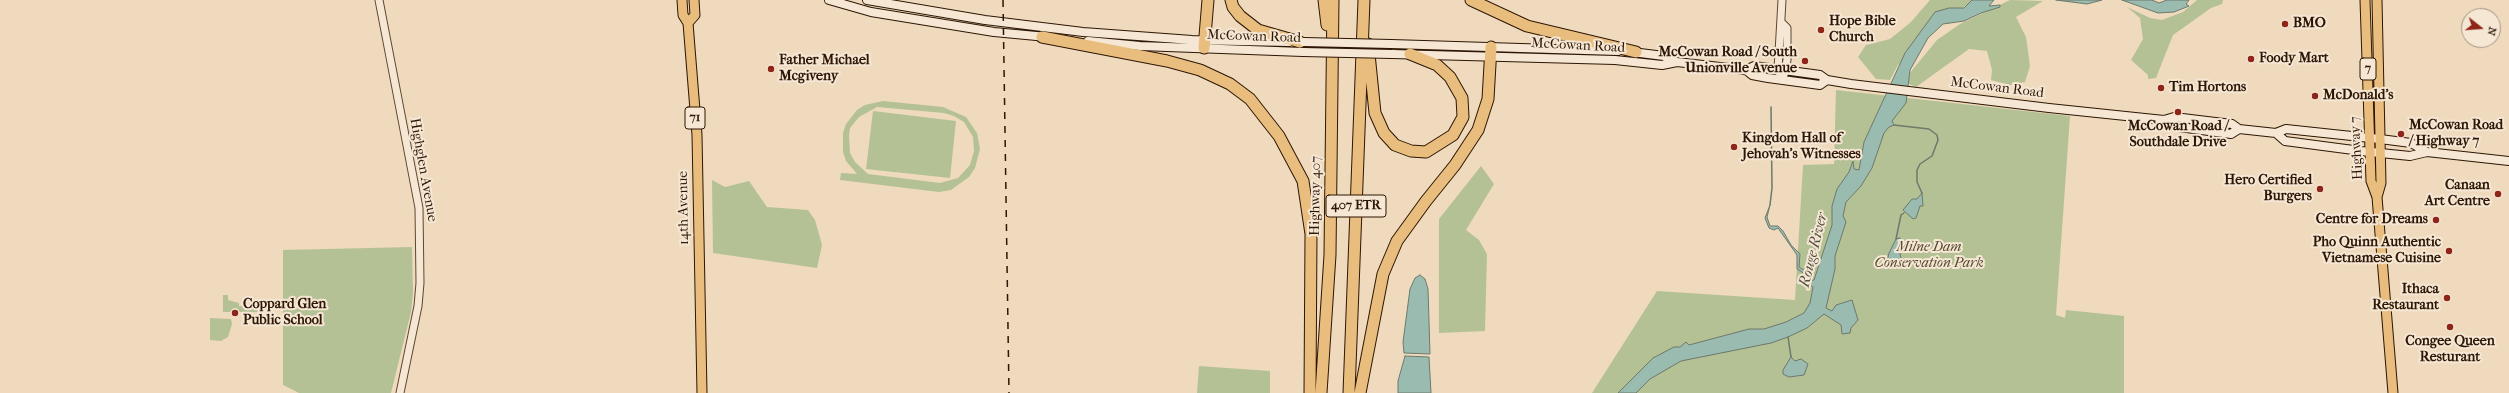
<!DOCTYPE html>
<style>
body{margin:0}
#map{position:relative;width:2509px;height:393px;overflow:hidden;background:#efdabd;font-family:"IM FELL French Canon",serif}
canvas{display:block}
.north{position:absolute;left:2461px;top:8px;width:40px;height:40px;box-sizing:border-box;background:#f5e7d4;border:1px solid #a59380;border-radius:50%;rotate:107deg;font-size:11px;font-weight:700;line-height:16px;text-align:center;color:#2d1603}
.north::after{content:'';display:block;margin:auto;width:14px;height:18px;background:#8f2418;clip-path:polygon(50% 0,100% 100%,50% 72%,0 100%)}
</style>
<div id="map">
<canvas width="2509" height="393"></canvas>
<div class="north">N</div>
</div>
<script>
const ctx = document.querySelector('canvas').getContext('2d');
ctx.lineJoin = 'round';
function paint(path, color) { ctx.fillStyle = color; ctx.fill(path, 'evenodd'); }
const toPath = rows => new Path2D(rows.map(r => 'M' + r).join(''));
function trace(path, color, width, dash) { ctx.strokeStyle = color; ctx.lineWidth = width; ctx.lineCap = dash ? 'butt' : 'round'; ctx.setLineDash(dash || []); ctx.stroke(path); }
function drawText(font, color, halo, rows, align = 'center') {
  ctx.font = font + ' "IM FELL French Canon",serif'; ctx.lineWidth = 4; ctx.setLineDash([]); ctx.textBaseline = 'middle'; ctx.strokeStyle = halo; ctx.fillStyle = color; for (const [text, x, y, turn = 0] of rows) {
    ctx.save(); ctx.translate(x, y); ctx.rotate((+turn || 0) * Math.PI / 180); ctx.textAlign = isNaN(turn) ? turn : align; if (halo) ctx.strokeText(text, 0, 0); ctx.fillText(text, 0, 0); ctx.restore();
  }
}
paint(toPath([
 [1930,0,1975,0,1957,11,1917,46,1898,65,1890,80,1876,79,1858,57,1866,45,1890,39,1911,22],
 [2010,0,2043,1,2016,17,2026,37,2030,66,2025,82,2010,85,1991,80,1992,70,1987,51,1969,49,1916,87,1907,83,1909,74,1937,40,1960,24],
 [2197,0,2223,0,2222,4,2211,8,2173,35,2156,78,2148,79,2148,75,2131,60,2143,39,2140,18,2127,7,2150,18,2162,20,2183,12],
 [1836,90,2070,116,2056,315,2065,318,2066,310,2124,316,2124,393,1592,393,1657,291,1795,300,1803,165,1834,164],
 [883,101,943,107,966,117,977,133,980,149,975,168,969,177,951,190,939,192,840,180,841,173,857,174,846,161,843,152,843,133,846,124,857,110,865,105],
 [877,107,944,113,954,116,964,122,973,137,974,151,970,165,958,178,940,183,868,174,855,162,850,153,849,136,850,128,859,117],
 [873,111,956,121,950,178,866,169],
 [1481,166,1494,184,1466,230,1479,240,1487,254,1485,331,1439,333,1439,219],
 [712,180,725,187,749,181,767,207,808,210,815,220,822,245,817,268,713,253],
 [412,247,413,293,411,312,391,393,299,393,283,385,283,250],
 [223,295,228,295,228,300,239,303,239,306,255,306,255,301,257,304,266,304,266,312,223,312],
 [210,318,231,319,232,324,228,337,221,341,210,340],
 [1199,366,1270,371,1270,393,1197,393]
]), '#b4c195');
const water = toPath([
 [1972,0,1994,0,1989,6,2000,5,2000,7,1981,13,1964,21,1943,24,1928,38,1910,70,1906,103,1892,121,1894,125,1889,127,1884,133,1872,168,1861,186,1846,202,1843,216,1846,222,1835,256,1835,269,1826,308,1832,311,1836,305,1852,300,1858,320,1851,328,1850,333,1842,334,1841,325,1824,314,1807,328,1788,337,1771,343,1681,361,1650,379,1636,393,1618,393,1653,358,1674,347,1680,347,1686,342,1689,345,1749,329,1764,329,1786,322,1804,313,1810,303,1813,287,1808,283,1805,274,1797,269,1797,255,1778,228,1774,230,1769,228,1765,218,1770,205,1767,217,1770,226,1778,226,1783,231,1791,245,1800,254,1799,267,1805,271,1809,281,1814,280,1832,225,1832,206,1837,189,1849,172,1853,161,1854,169,1859,170,1864,142,1905,53,1935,12,1949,8,1964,8,1972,0],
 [2056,0,2102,0,2087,4,2056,0],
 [2122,0,2152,0,2159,3,2167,0,2189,0,2186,4,2189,6,2174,12,2158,13,2122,0],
 [1922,193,1923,206,1920,206,1916,218,1913,219,1903,210,1912,199,1917,199,1922,193],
 [1899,238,1904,241,1900,254,1902,262,1886,265,1889,253,1896,239,1899,238],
 [1420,275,1425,279,1428,289,1430,354,1404,353,1403,342,1410,289,1415,278,1420,275],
 [1405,356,1429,357,1431,393,1398,393,1398,381,1405,356],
 [1791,357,1795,361,1801,359,1808,364,1804,375,1789,377,1783,374,1783,370,1791,357]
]);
paint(water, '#9abbb0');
trace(water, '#6e796b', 1);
trace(toPath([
 [1894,125,1929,129,1937,135,1938,140,1932,156,1920,164,1917,170,1917,182,1922,193],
 [1770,205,1772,188,1771,107],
 [1896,239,1901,215,1904,213],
 [1788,337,1791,357]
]), '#6e796b', 1.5);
const tertiary = toPath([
 [379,0,419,208,420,283,418,306,400,393],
 [1782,23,1787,28,1787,60,1784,75],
 [1782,79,1778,70,1782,0]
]);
const secondary = toPath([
 [829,0,871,12,994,32,1047,37],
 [867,0,985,20,1083,32,1192,40,1289,42],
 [1088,41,1140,46,1303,52],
 [1391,44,1618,51],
 [1632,52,1664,56,1677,62],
 [1392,54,1615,60,1662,65,1677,62,1746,70,1754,66,1820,75,1827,80,1851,84,2049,108,2164,120,2174,117,2232,124,2239,129,2276,133,2286,129,2380,139,2411,143,2427,152,2509,161],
 [1746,70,1752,75,1768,78,1820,85,1827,80],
 [2164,120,2172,126,2231,134,2239,129],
 [2276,133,2285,141,2361,151,2410,156,2427,152]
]);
const primary = toPath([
 [682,0,683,15,688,23,697,135,702,393],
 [2365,0,2371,181,2377,197],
 [2377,0,2381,183,2377,197,2393,393],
 [688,23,695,15,694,0]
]);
const motorway = toPath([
 [1231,0,1233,7,1240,16,1258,30,1300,42],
 [1324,0,1327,25],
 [1471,0,1527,26,1636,52],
 [1042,37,1167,61,1200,70,1230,84,1250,99,1279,136,1303,181,1311,234,1310,393],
 [1368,44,1375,113,1384,133,1395,145,1411,151,1426,152,1453,135,1463,117,1462,98,1450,77,1437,65,1410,54],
 [1204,48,1208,0],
 [1321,393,1330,255,1333,0],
 [1349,393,1364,0],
 [1360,393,1383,274,1397,241,1426,201,1455,165,1478,130,1488,99,1491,47]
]);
trace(tertiary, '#5e4732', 9);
trace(secondary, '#2d1603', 10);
trace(primary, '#2d1603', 11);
trace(motorway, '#2d1603', 13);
trace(tertiary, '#f5e7d4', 7);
trace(secondary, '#f5e7d4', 8);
trace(primary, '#e8bd7e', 9);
trace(motorway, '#e8bd7e', 11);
trace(toPath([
 [1003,0,1009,393]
]), '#2d1603', 1.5, [7, 7]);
const secondaryBridge = toPath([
 [1304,42,1391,44],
 [1303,52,1392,54]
]);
trace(secondaryBridge, '#2d1603', 10, []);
trace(secondaryBridge, '#f5e7d4', 8);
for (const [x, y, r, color] of [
 [2285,24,4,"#8f2418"],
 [1821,30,4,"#8f2418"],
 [2251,59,4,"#8f2418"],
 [1805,61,4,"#8f2418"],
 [771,69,4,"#8f2418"],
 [2161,88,4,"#8f2418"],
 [2315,96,4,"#8f2418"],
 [2178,112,4,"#8f2418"],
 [2401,134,4,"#8f2418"],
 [1734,147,4,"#8f2418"],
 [2320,189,4,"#8f2418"],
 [2498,194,4,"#8f2418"],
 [2436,220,4,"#8f2418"],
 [2449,251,4,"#8f2418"],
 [2447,298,4,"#8f2418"],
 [235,313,4,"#8f2418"],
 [2450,327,4,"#8f2418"]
]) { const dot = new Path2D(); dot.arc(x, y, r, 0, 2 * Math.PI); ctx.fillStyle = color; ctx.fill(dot); trace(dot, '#f5e7d4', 1.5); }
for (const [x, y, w] of [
 [2368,69,16],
 [695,118,20],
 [1356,206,60]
]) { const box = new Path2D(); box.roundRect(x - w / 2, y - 11, w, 22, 3); ctx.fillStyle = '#f5e7d4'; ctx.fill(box); trace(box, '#2d1603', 1); }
drawText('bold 13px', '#2d1603', null, [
 ["7",2368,69],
 ["71",695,118],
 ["407 ETR",1356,206]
]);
drawText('bold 14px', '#2d1603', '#f5e7d4', [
 ["Hope Bible",1829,22],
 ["Church",1829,38],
 ["BMO",2293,24],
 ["McCowan Road / South",1797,53,"right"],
 ["Unionville Avenue",1797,69,"right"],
 ["Foody Mart",2259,59],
 ["Father Michael",779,61],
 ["Mcgiveny",779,77],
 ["Tim Hortons",2169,88],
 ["McDonald's",2323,96],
 ["McCowan Road",2409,126],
 ["/ Highway 7",2409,142],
 ["McCowan Road /",2178,127,"center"],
 ["Southdale Drive",2178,143,"center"],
 ["Kingdom Hall of",1742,139],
 ["Jehovah's Witnesses",1742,155],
 ["Hero Certified",2312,181,"right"],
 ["Burgers",2312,197,"right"],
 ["Canaan",2490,186,"right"],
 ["Art Centre",2490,202,"right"],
 ["Centre for Dreams",2428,220,"right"],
 ["Pho Quinn Authentic",2441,243,"right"],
 ["Vietnamese Cuisine",2441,259,"right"],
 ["Ithaca",2439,290,"right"],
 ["Restaurant",2439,306,"right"],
 ["Coppard Glen",243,305],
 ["Public School",243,321],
 ["Congee Queen",2450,342,"center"],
 ["Resturant",2450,358,"center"]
], 'left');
drawText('14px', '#2d1603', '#f5e7d4', [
 ["McCowan Road",1254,37,2],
 ["McCowan Road",1578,46,3],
 ["McCowan Road",1997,88,7],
 ["Highway 7",2357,148,-93],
 ["Highglen Avenue",423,170,80],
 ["Highway 407",1316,196,-89],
 ["14th Avenue",684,208,-91]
]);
drawText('italic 14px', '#56492f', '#f5e7d4', [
 ["Milne Dam",1929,248],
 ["Conservation Park",1929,264]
]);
drawText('italic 15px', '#535040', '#f5e7d4', [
 ["Rouge River",1814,250,-76]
]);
</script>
